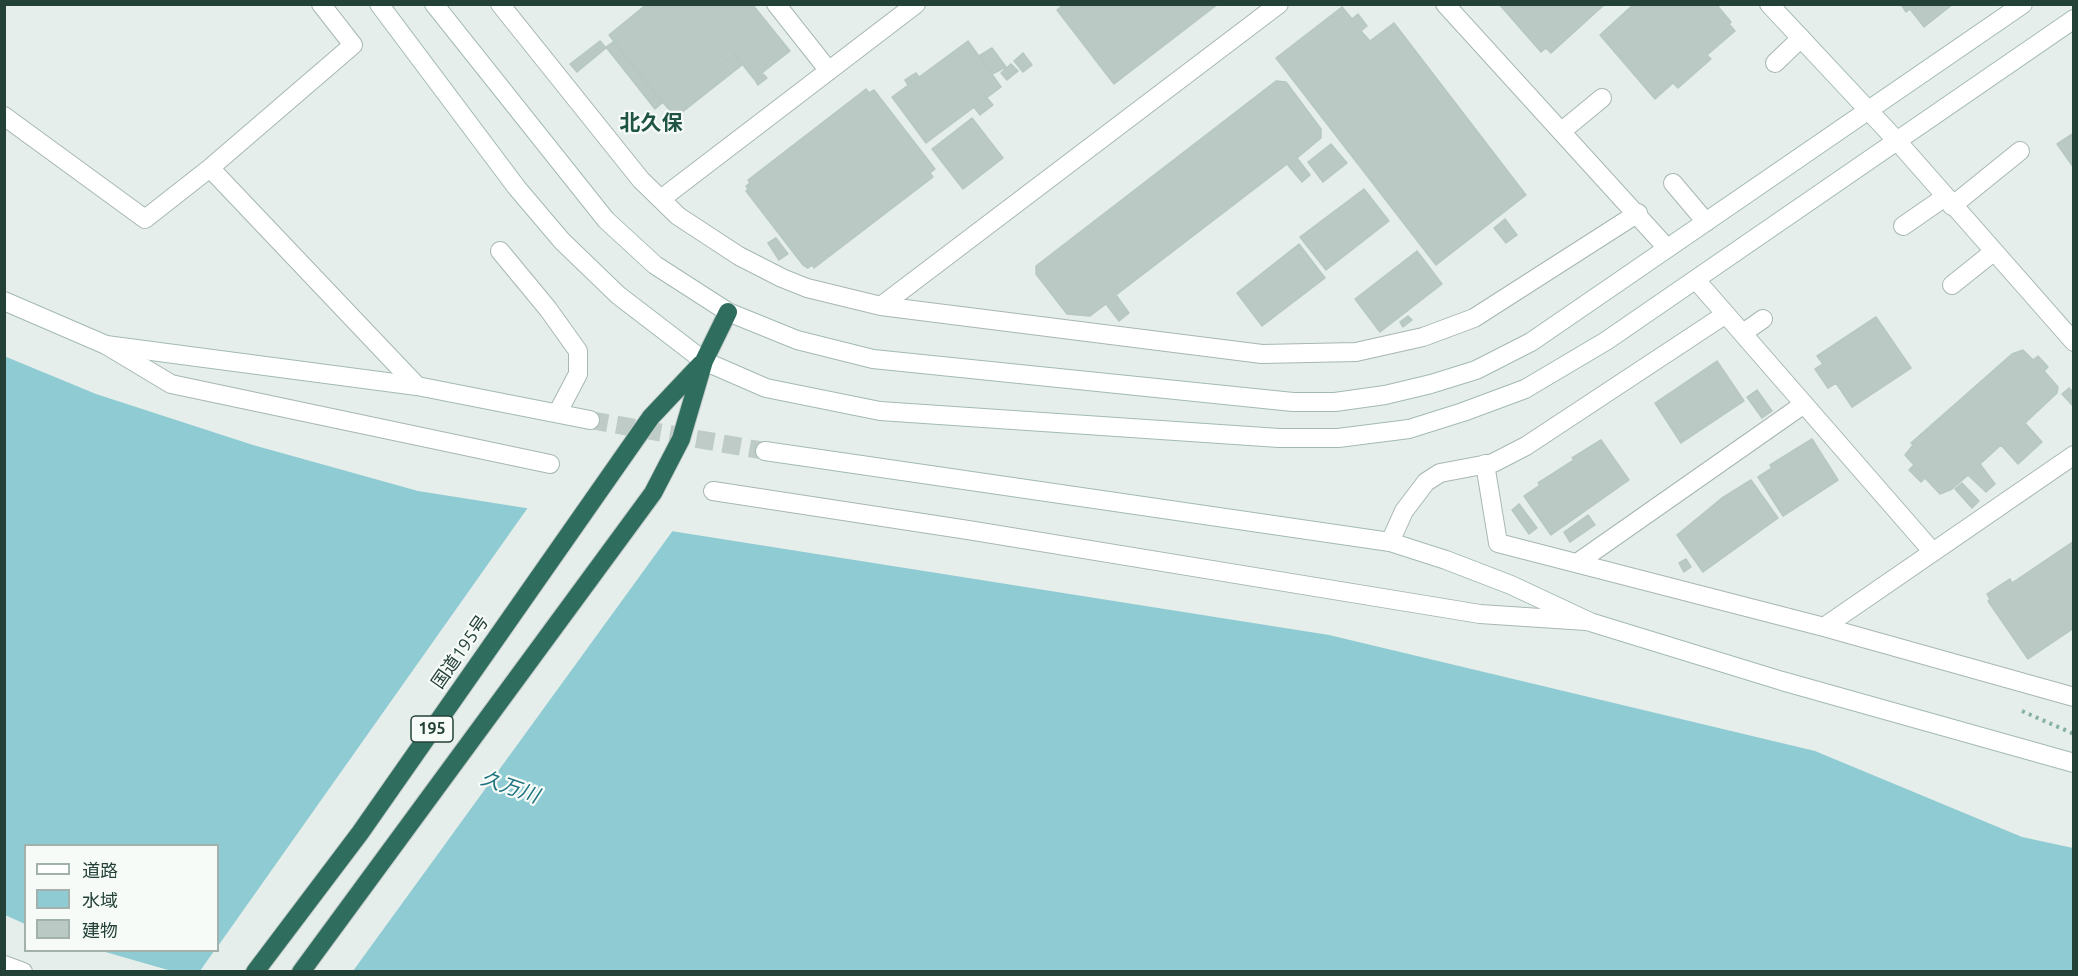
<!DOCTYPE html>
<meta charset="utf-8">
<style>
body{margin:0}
#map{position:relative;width:2078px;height:976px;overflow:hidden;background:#e5eeea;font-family:Ubuntu,"Noto Sans JP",sans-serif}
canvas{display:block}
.frame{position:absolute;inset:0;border:6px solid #244138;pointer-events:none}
.legend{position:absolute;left:24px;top:844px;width:195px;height:108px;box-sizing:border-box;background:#f6fbf8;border:2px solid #a2b1ab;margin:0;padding:8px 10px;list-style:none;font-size:18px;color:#244138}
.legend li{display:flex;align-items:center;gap:12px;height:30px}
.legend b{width:30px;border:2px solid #a2b1ab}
</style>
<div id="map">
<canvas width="2078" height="976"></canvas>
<div class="frame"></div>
<ul class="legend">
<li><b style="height:8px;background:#fff"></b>道路</li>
<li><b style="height:16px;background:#8ecbd3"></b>水域</li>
<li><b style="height:16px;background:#bac9c3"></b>建物</li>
</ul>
</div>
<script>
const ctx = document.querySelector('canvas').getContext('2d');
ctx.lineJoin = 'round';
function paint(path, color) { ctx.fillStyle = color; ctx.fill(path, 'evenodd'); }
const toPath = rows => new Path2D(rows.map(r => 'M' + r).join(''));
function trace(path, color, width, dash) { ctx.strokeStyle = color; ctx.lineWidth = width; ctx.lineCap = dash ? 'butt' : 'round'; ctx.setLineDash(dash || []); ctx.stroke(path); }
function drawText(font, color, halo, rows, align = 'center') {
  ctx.font = font + ' Ubuntu,"Noto Sans JP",sans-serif'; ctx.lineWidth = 4.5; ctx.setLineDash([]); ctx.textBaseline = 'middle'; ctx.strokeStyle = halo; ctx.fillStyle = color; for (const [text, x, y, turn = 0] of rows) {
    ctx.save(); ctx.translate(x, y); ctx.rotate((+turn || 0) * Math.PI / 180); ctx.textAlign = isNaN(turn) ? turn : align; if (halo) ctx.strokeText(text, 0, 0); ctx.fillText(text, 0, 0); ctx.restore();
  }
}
paint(toPath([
 [4,356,96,394,253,445,418,491,1329,635,1815,751,2022,837,2073,848,2073,971,175,972,102,951,218,950,218,846,26,846,25,924,5,915]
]), '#8ecbd3');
paint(toPath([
 [529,506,674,529,353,971,200,971,214,951,218,950,218,946]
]), '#e5eeea');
const building = toPath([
 [647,4,752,4,790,51,754,79,732,51,665,105,609,35,647,4],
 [1064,4,1218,4,1114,84,1057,10,1064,4],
 [1499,4,1605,4,1551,53,1546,48,1541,52,1499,4],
 [1634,4,1716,4,1731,22,1729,24,1735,31,1707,55,1711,59,1678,88,1673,83,1655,99,1600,35,1634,4],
 [1901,4,1953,4,1924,27,1910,9,1906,12,1901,4],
 [1342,7,1352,19,1358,14,1367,26,1361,31,1370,41,1394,23,1526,195,1436,265,1276,58,1342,7],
 [600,41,606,48,577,72,570,64,600,41],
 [968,41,1001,87,926,143,892,97,968,41],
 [613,42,662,103,655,109,606,47,613,42],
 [992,48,1006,67,992,74,979,56,992,48],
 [732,53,742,65,676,117,666,106,732,53],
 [1023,53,1032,65,1023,72,1014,61,1023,53],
 [1011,64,1018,71,1007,80,1001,73,1011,64],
 [916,73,919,77,908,85,905,80,916,73],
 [763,74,767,78,758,85,755,80,763,74],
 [1276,81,1286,82,1321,129,1321,138,1297,158,1310,175,1302,182,1287,164,1116,295,1129,313,1119,321,1106,304,1090,316,1067,314,1036,274,1036,266,1276,81],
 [866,89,869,93,874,90,935,169,930,173,933,177,814,268,812,265,808,268,803,265,746,191,748,189,746,186,750,183,748,180,866,89],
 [987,98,993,105,980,115,974,107,987,98],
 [972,118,1003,158,963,189,932,149,972,118],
 [2074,133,2074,168,2057,144,2074,133],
 [1331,144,1347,163,1323,182,1308,162,1331,144],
 [1364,189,1389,221,1326,270,1300,237,1364,189],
 [1505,219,1517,235,1506,243,1494,228,1505,219],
 [776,238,788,254,779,260,768,243,776,238],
 [1299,244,1325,278,1262,326,1237,293,1299,244],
 [1417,251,1442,284,1380,332,1355,299,1417,251],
 [1408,316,1412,320,1403,327,1400,322,1408,316],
 [1876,317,1911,368,1852,407,1836,383,1828,388,1815,369,1823,364,1817,356,1876,317],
 [2023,350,2033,360,2038,356,2048,367,2044,371,2058,387,2057,393,2025,423,2042,442,2018,464,2001,445,1980,464,1995,484,1986,492,1968,475,1952,489,1940,494,1925,478,1921,482,1909,470,1914,465,1905,455,1913,445,1911,443,2012,354,2023,350],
 [1717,361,1744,401,1681,443,1655,403,1717,361],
 [2069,388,2074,393,2074,407,2062,394,2069,388],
 [1757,390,1772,411,1762,418,1747,397,1757,390],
 [1812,439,1838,480,1783,516,1758,477,1772,468,1770,465,1812,439],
 [1601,440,1629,480,1551,535,1524,496,1540,485,1538,483,1574,460,1572,458,1601,440],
 [1751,480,1778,518,1703,572,1677,535,1722,498,1751,480],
 [1962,483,1979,501,1972,508,1955,489,1962,483],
 [1519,504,1537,528,1529,534,1512,510,1519,504],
 [1588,515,1595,525,1570,542,1564,532,1588,515],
 [2074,541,2074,628,2028,659,1988,601,1990,599,1987,594,2010,579,2012,583,2074,541],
 [1686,559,1691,567,1684,572,1679,563,1686,559]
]);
paint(building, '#bac9c3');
trace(building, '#b7c8c1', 1.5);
trace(toPath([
 [590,420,765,451]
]), '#becbc6', 18, [18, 9]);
const lane = toPath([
 [1775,63,1801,38],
 [1562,131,1602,98],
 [1673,183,1706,222],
 [1952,206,2020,151],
 [1903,226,1945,197],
 [500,251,548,309,578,351,578,374,558,412],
 [1952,285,1992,253],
 [1743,333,1763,319],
 [1577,563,1804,404]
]);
const street = toPath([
 [500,4,641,180,678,216,739,256,782,278,807,288,881,306,1262,354,1356,352,1423,337,1474,318,1638,213],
 [776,4,829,71],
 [1445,4,1667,248],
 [4,116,145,219,210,168,353,45,321,4],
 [1898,142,2074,342],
 [210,168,417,386],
 [661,199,916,4],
 [1696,280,1932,551],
 [881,306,1279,4],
 [106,345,171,384,550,464],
 [1485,464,1498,543,1824,627,2074,697],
 [713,491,968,530,1480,614,1586,621],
 [1390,542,1404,511,1426,482,1440,473,1493,463,1526,446,1726,314],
 [1824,627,2074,455],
 [4,965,23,972]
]);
const secondary = toPath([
 [379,4,517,188,562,241,618,295,704,361,766,388,880,411,1279,438,1338,438,1409,429,1463,412,1525,389,1606,341,2074,19],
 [434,4,606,220,655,265,728,312,797,340,873,359,1293,402,1335,402,1385,395,1431,384,1476,370,1531,342,2023,4],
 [1769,4,1898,142],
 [4,301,106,345,417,386,590,420],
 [765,451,1390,542,1446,560,1511,585,1590,622,1782,681,2074,763]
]);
const highway = toPath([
 [255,972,360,833,651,417,701,364],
 [301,972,653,493,681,439,704,361,728,312]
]);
trace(lane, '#a7b7b1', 20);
trace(street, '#a7b7b1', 20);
trace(secondary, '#a3bab2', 20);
trace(highway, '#c2cac7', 20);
trace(toPath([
 [2022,711,2074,734]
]), '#86b2a3', 4, [3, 4.5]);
trace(lane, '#fff', 18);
trace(street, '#fff', 18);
trace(secondary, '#fff', 18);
trace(highway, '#2f6e5f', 18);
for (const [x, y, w] of [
 [432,729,42]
]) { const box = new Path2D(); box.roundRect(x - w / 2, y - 13, w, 26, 4.5); ctx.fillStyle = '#f6fbf8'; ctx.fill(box); trace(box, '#244138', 1.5); }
drawText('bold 16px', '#244138', null, [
 ["195",432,729]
]);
drawText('18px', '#244138', '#f6fbf8', [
 ["国道195号",460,652,-55]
]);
drawText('italic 20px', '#1c717e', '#f6fbf8', [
 ["久万川",510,787,19]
]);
drawText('bold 21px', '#1f5445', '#f6fbf8', [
 ["北久保",651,123]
]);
</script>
